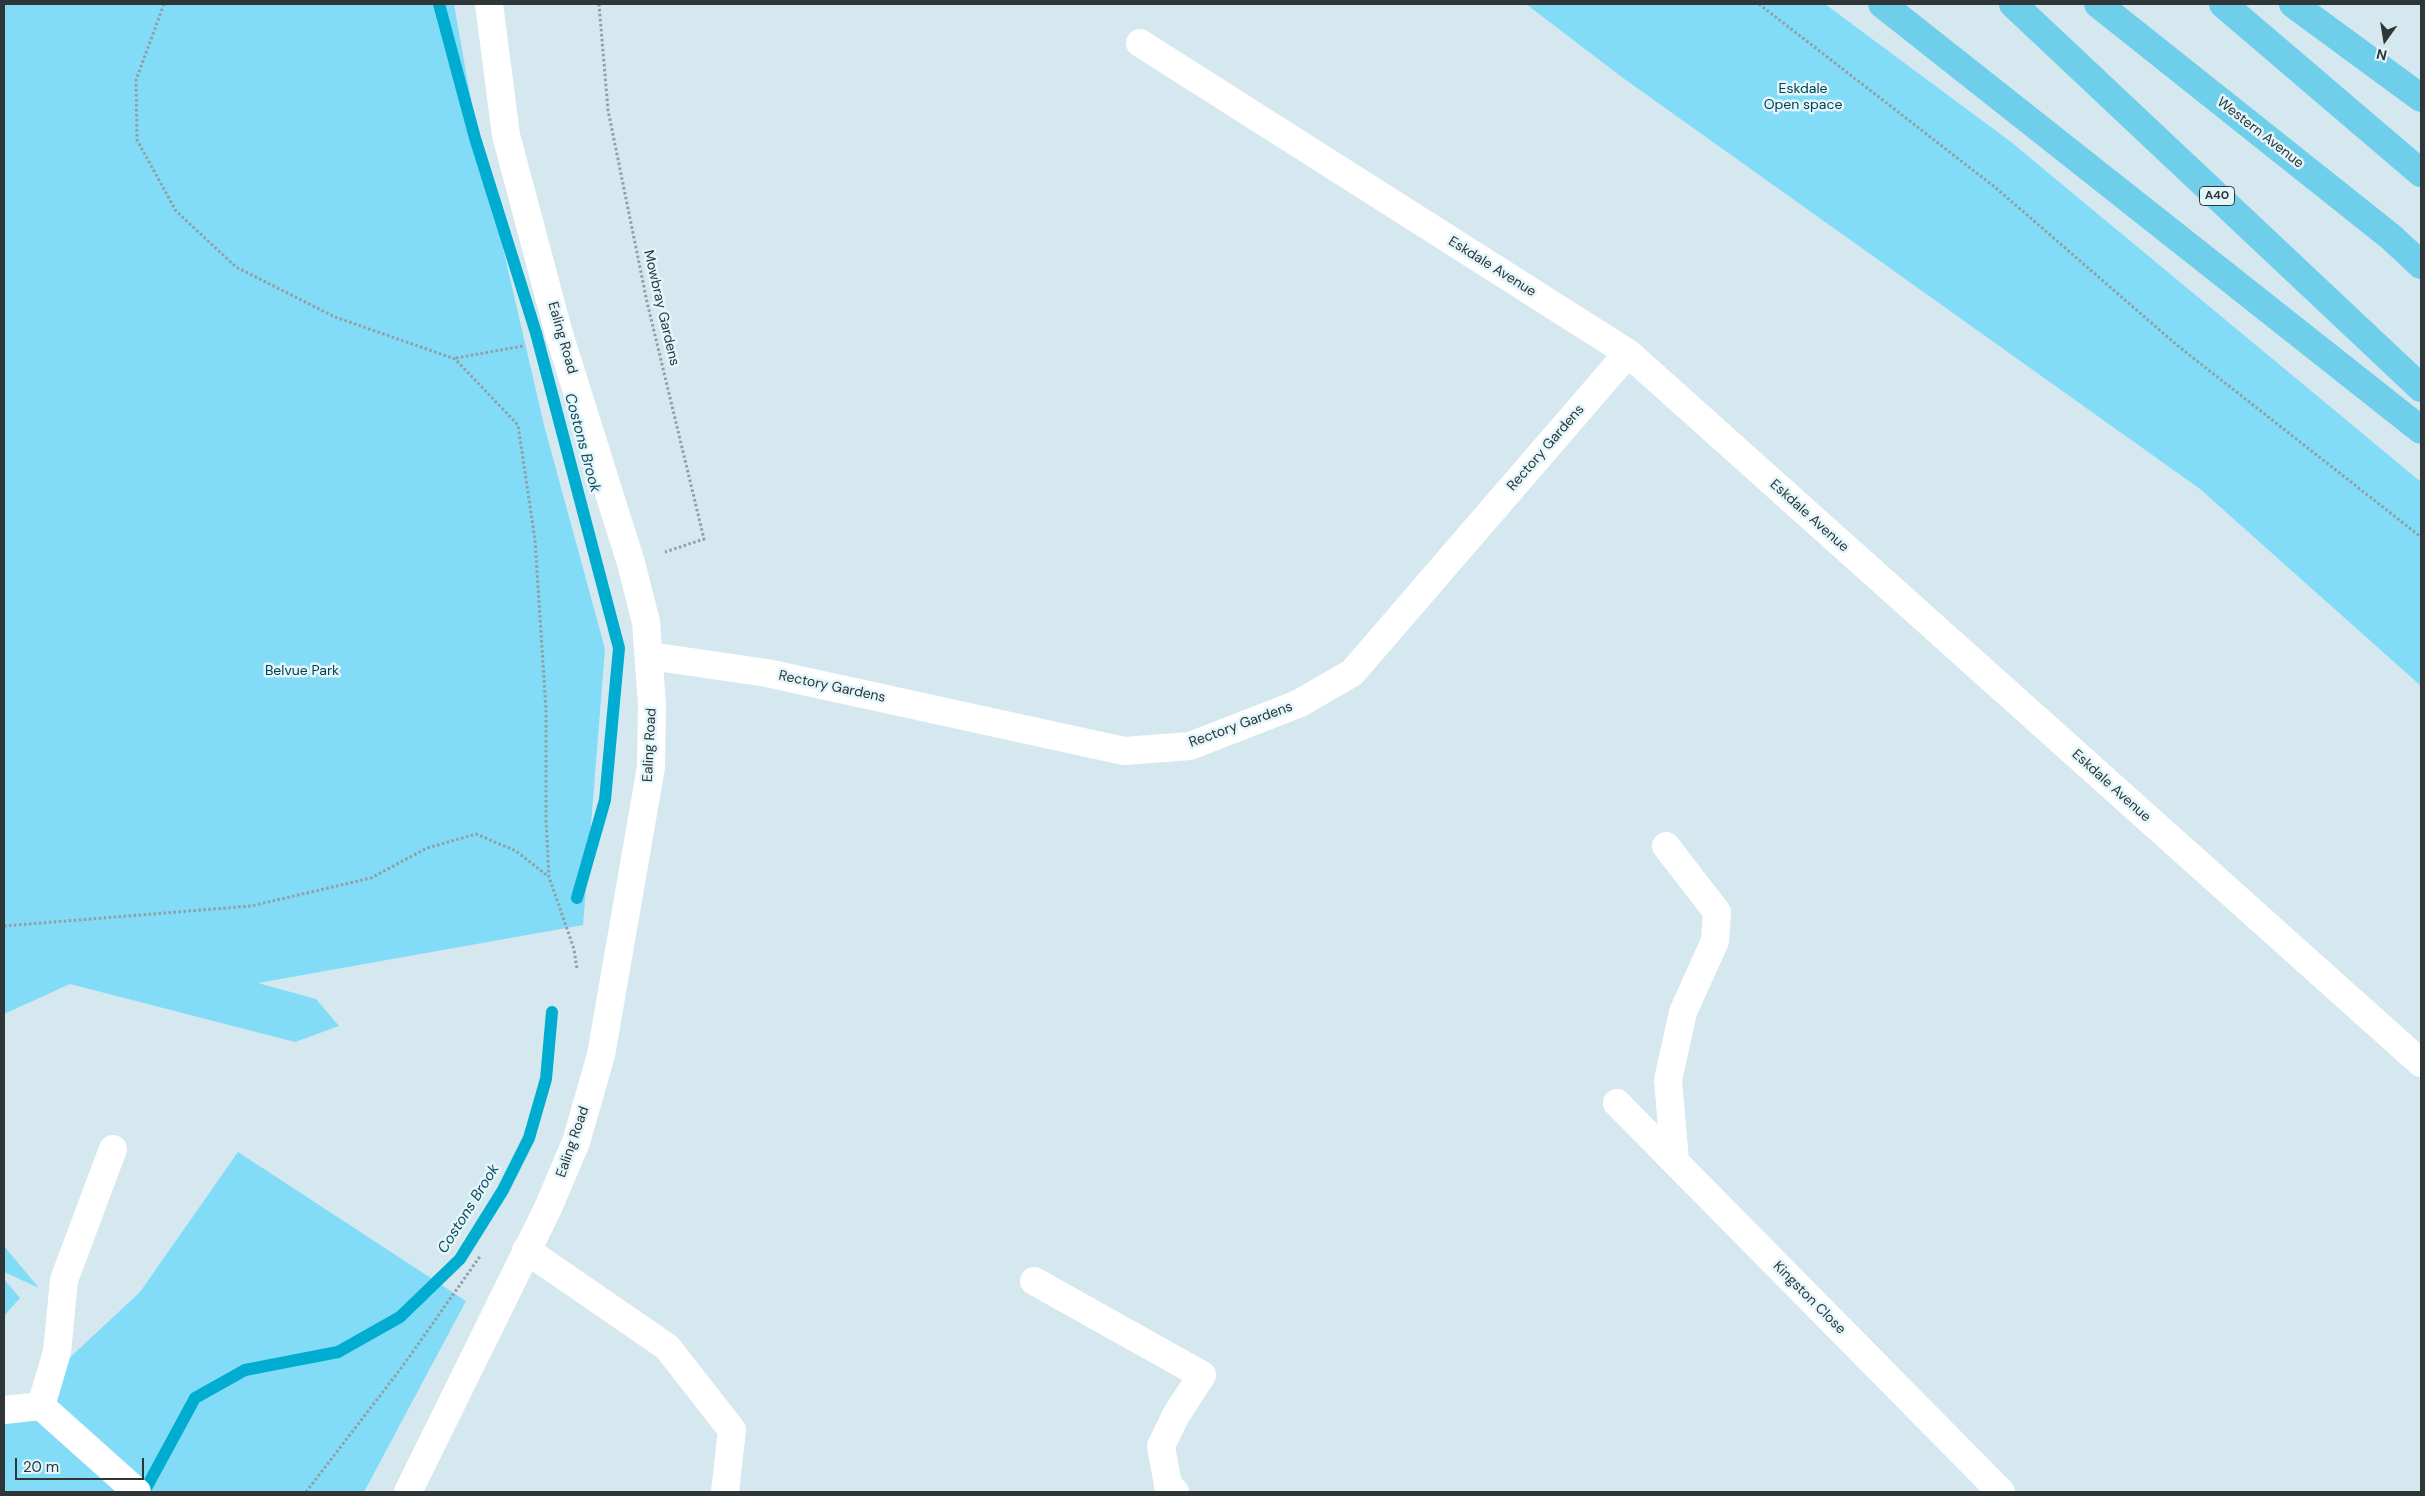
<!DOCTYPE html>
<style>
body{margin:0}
#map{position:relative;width:2425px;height:1496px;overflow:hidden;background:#d5e8ef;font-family:"DM Sans",sans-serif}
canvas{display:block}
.frame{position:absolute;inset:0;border:5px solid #2e3638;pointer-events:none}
.north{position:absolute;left:2360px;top:15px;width:50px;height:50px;-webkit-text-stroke:4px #e2f6fc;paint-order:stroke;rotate:193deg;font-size:14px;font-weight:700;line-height:20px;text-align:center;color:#2e3638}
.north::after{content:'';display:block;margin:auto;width:18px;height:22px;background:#2e3638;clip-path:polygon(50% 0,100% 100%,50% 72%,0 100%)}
.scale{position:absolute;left:15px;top:1458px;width:129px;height:22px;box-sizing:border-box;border:2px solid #2e3638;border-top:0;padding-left:6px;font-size:15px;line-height:18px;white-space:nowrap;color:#2e3638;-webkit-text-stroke:4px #e2f6fc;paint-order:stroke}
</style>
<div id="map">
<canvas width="2425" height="1496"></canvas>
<div class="frame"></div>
<div class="north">N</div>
<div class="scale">20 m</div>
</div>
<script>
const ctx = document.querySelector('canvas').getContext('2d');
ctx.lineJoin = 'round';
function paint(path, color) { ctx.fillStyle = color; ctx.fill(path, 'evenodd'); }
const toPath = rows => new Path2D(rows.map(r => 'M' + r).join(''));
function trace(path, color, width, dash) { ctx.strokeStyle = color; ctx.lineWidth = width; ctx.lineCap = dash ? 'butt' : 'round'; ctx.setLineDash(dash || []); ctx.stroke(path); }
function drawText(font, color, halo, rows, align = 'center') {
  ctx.font = font + ' "DM Sans",sans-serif'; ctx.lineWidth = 5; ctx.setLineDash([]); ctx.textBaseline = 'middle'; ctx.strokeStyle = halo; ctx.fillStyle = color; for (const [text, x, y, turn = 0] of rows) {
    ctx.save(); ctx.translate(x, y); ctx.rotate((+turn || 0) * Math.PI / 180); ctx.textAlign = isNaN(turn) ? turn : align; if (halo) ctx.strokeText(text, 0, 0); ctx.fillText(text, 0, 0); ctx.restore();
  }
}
paint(toPath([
 [4,4,454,4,478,140,544,425,605,649,583,925,258,983,316,999,339,1026,295,1042,70,984,4,1014],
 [1526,4,1825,4,2011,142,2421,482,2421,686,2200,489,1623,78],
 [238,1152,466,1301,364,1492,4,1492,4,1419,140,1292],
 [4,1246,39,1288,4,1272],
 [4,1279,20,1298,4,1316]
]), '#83dcf7');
trace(toPath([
 [439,4,475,138,536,333,619,648,605,800,577,898],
 [144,1492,195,1398,245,1370,338,1352,400,1317,460,1259,503,1190,529,1138,546,1079,552,1012]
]), '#00add0', 12);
trace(toPath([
 [164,4,136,80,137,140,176,211,236,267,335,317,455,359,518,425,535,540,546,710,546,820,549,877,574,949,577,969],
 [599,4,608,110,647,302,704,539,665,552],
 [1759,4,1996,188,2178,346,2421,537],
 [456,358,523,346],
 [4,926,251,906,371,878,427,848,476,834,516,851,549,877],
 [306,1492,402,1367,481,1255]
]), '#909fa4', 3, [2.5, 2.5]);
trace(toPath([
 [1140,43,1628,353,2421,1063],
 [650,656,767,673,1124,751,1190,746,1298,704,1352,673,1628,353],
 [1666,846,1717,912,1715,941,1683,1012,1668,1080,1675,1161],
 [1617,1103,2001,1492],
 [526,1250,667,1347,732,1430,725,1492],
 [1034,1281,1202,1375,1176,1415,1161,1446,1168,1485,1175,1492],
 [41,1406,57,1352,64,1280,113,1149],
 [4,1410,41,1406,137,1492],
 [408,1492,548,1208,576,1142,601,1055,651,767,652,704,646,622,631,563,559,334,506,135,489,4]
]), '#fff', 28);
trace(toPath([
 [1882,4,2421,430],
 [2013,4,2421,388],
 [2098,4,2391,237,2421,265],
 [2223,4,2421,173],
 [2293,4,2421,98]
]), '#6fceea', 28);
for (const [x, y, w] of [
 [2217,196,35]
]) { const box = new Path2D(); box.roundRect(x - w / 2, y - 9.5, w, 19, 4); ctx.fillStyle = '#e2f6fc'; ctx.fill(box); trace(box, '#2e3638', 1); }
drawText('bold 12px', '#2e3638', null, [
 ["A40",2217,196]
]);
drawText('14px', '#024150', '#e2f6fc', [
 ["Eskdale",1803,89],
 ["Open space",1803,105],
 ["Belvue Park",302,671]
]);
drawText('14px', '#2e3638', '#e2f6fc', [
 ["Western Avenue",2260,133,38],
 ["Eskdale Avenue",1492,267,32],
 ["Mowbray Gardens",661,308,77],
 ["Ealing Road",562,338,74],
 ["Rectory Gardens",1546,448,-49],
 ["Eskdale Avenue",1809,516,42],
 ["Rectory Gardens",832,687,12],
 ["Rectory Gardens",1241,725,-20],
 ["Ealing Road",650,745,-87],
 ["Eskdale Avenue",2111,786,42],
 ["Ealing Road",573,1142,-71],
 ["Kingston Close",1809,1298,45]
]);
drawText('italic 15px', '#104a59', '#e2f6fc', [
 ["Costons Brook",582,443,75],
 ["Costons Brook",469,1209,-58]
]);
</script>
